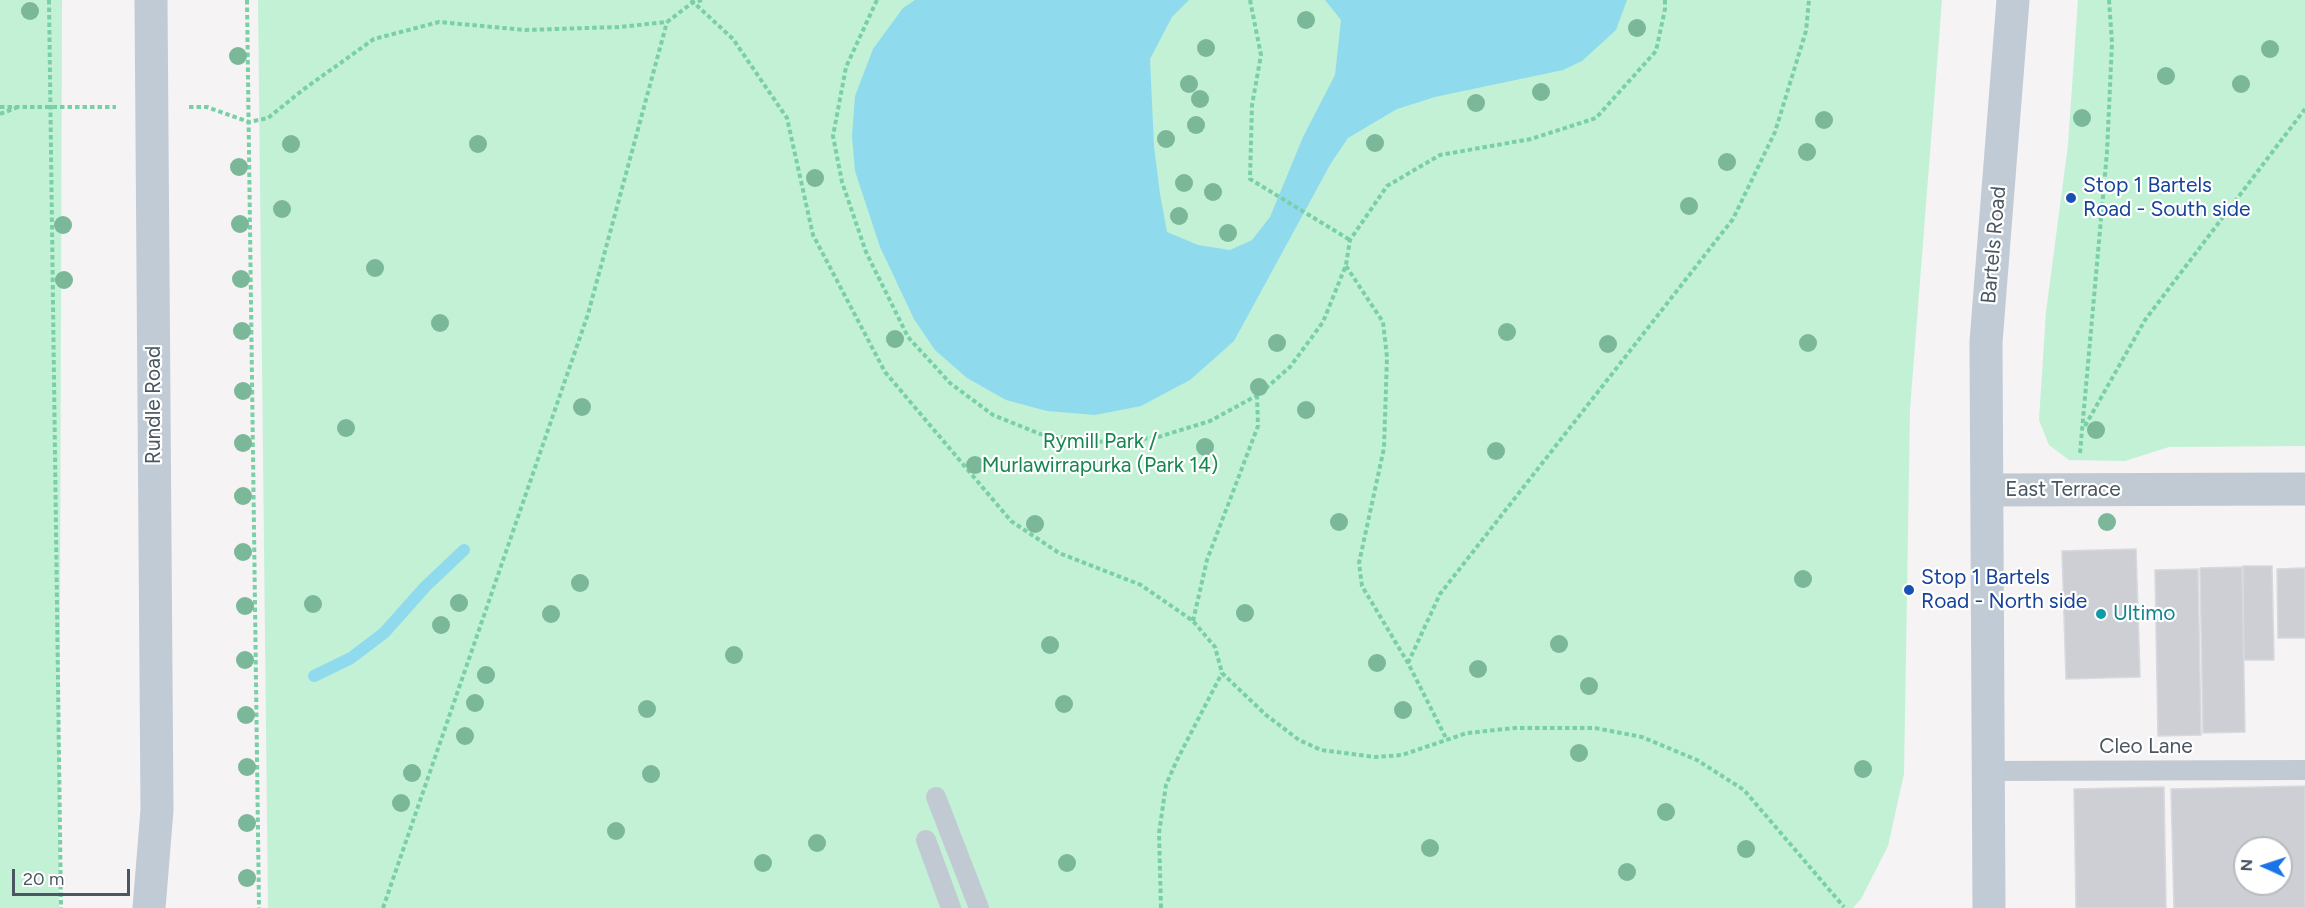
<!DOCTYPE html>
<style>
body{margin:0}
#map{position:relative;width:2305px;height:908px;overflow:hidden;background:#f5f3f3;font-family:Figtree,sans-serif}
canvas{display:block}
.north{position:absolute;left:2233px;top:836px;width:60px;height:60px;box-sizing:border-box;background:#fff;border:2px solid #b7bbc0;border-radius:50%;rotate:273deg;font-size:16px;font-weight:700;line-height:24px;text-align:center;color:#4a5661}
.north::after{content:'';display:block;margin:auto;width:21px;height:27px;background:#1a73e8;clip-path:polygon(50% 0,100% 100%,50% 72%,0 100%)}
.scale{position:absolute;left:12px;top:869px;width:118px;height:27px;box-sizing:border-box;border:3px solid #4a5661;border-top:0;padding-left:8px;font-size:18px;line-height:21px;white-space:nowrap;color:#4a5661;-webkit-text-stroke:4px #fff;paint-order:stroke}
</style>
<div id="map">
<canvas width="2305" height="908"></canvas>
<div class="north">N</div>
<div class="scale">20 m</div>
</div>
<script>
const ctx = document.querySelector('canvas').getContext('2d');
ctx.lineJoin = 'round';
function paint(path, color) { ctx.fillStyle = color; ctx.fill(path, 'evenodd'); }
const toPath = rows => new Path2D(rows.map(r => 'M' + r).join(''));
function trace(path, color, width, dash) { ctx.strokeStyle = color; ctx.lineWidth = width; ctx.lineCap = dash ? 'butt' : 'round'; ctx.setLineDash(dash || []); ctx.stroke(path); }
function drawText(font, color, halo, rows, align = 'center') {
  ctx.font = font + ' Figtree,sans-serif'; ctx.lineWidth = 4.5; ctx.setLineDash([]); ctx.textBaseline = 'middle'; ctx.strokeStyle = halo; ctx.fillStyle = color; for (const [text, x, y, turn = 0] of rows) {
    ctx.save(); ctx.translate(x, y); ctx.rotate((+turn || 0) * Math.PI / 180); ctx.textAlign = isNaN(turn) ? turn : align; if (halo) ctx.strokeText(text, 0, 0); ctx.fillText(text, 0, 0); ctx.restore();
  }
}
paint(toPath([
 [0,0,62,0,59,908,0,908],
 [258,0,1942,0,1910,409,1904,774,1888,846,1861,899,1853,908,268,908],
 [2078,0,2305,0,2305,446,2169,447,2125,461,2069,460,2049,445,2039,420,2046,312,2068,145]
]), '#c3f1d5');
paint(toPath([
 [915,0,1189,0,1172,17,1150,59,1154,146,1160,194,1167,232,1198,245,1230,250,1252,240,1270,217,1303,137,1335,75,1341,20,1325,0,1627,0,1616,30,1582,61,1563,70,1435,97,1397,109,1348,138,1331,163,1234,341,1190,380,1141,406,1095,415,1047,411,1006,400,967,378,935,350,914,319,880,247,855,171,852,136,855,96,873,49,903,8]
]), '#90daee');
trace(toPath([
 [314,676,351,658,384,633,425,587,464,550]
]), '#90daee', 12);
const building = toPath([
 [2136,549,2140,677,2066,679,2062,551,2136,549],
 [2243,566,2272,566,2274,660,2244,660,2243,566],
 [2242,567,2245,732,2203,733,2200,568,2242,567],
 [2305,568,2305,638,2278,638,2277,569,2305,568],
 [2198,569,2201,735,2158,736,2155,570,2198,569],
 [2305,786,2305,908,2174,908,2171,789,2305,786],
 [2245,848,2281,848,2281,884,2245,884,2245,848],
 [2164,787,2166,908,2076,908,2074,789,2164,787]
]);
paint(building, '#cdcfd5');
trace(building, '#d7d9de', 1.5);
trace(toPath([
 [49,0,61,908],
 [247,0,259,908],
 [691,0,733,39,787,118,813,235,885,372,1011,521,1059,553,1141,585,1193,621,1215,647,1222,673,1266,715,1299,740,1321,750,1375,757,1402,755,1467,733,1515,728,1595,728,1642,737,1697,760,1744,790,1844,907],
 [877,0,846,67,833,136,842,182,866,252,908,337,950,383,993,415,1040,434,1095,442,1155,438,1210,421,1256,396],
 [1250,0,1261,55,1252,105,1250,179,1350,240],
 [0,107,116,107],
 [189,107,207,107,249,122,268,118,304,89,374,39,439,22,525,30,619,27,667,22,692,3,702,0],
 [0,114,18,107],
 [1346,266,1383,322,1387,357,1384,448,1359,563,1362,586,1408,663,1447,740],
 [2085,426,2145,320,2305,109],
 [2080,453,2107,152,2112,43,2109,0],
 [1193,621,1207,560,1258,426,1257,396,1290,367,1323,322,1346,265,1350,240,1387,186,1440,155,1531,139,1596,118,1656,51,1665,9,1665,0],
 [1408,663,1440,594,1733,219,1775,132,1806,31,1809,0],
 [383,908,588,314,667,22],
 [1161,908,1159,833,1166,785,1176,762,1222,673]
]), '#7ad0a6', 4, [4.5, 3]);
trace(toPath([
 [1987,771,2305,770],
 [936,797,979,908],
 [926,840,951,908]
]), '#c1cad2', 20);
trace(toPath([
 [1987,490,2305,489]
]), '#c1cad2', 33);
trace(toPath([
 [149,908,157,810,151,0],
 [1989,908,1986,342,2013,0]
]), '#c1cbd6', 33);
ctx.fillStyle = '#7bb799';
for (const [x, y] of [
 [30,11],
 [1306,20],
 [1637,28],
 [1206,48],
 [2270,49],
 [238,56],
 [2166,76],
 [1189,84],
 [2241,84],
 [1541,92],
 [1200,99],
 [1476,103],
 [2082,118],
 [1824,120],
 [1196,125],
 [1166,139],
 [1375,143],
 [291,144],
 [478,144],
 [1807,152],
 [1727,162],
 [239,167],
 [815,178],
 [1184,183],
 [1213,192],
 [1689,206],
 [282,209],
 [1179,216],
 [240,224],
 [63,225],
 [1228,233],
 [375,268],
 [241,279],
 [64,280],
 [440,323],
 [242,331],
 [1507,332],
 [895,339],
 [1277,343],
 [1808,343],
 [1608,344],
 [1259,387],
 [243,391],
 [582,407],
 [1306,410],
 [346,428],
 [2096,430],
 [243,443],
 [1205,447],
 [1496,451],
 [975,465],
 [243,496],
 [1339,522],
 [2107,522],
 [1035,524],
 [243,552],
 [1803,579],
 [580,583],
 [459,603],
 [313,604],
 [245,606],
 [1245,613],
 [551,614],
 [441,625],
 [1559,644],
 [1050,645],
 [734,655],
 [245,660],
 [1377,663],
 [1478,669],
 [486,675],
 [1589,686],
 [475,703],
 [1064,704],
 [647,709],
 [1403,710],
 [246,715],
 [465,736],
 [1579,753],
 [247,767],
 [1863,769],
 [412,773],
 [651,774],
 [401,803],
 [1666,812],
 [247,823],
 [616,831],
 [817,843],
 [1430,848],
 [1746,849],
 [763,863],
 [1067,863],
 [1627,872],
 [247,878]
]) { ctx.beginPath(); ctx.arc(x, y, 9, 0, 2 * Math.PI); ctx.fill(); }
for (const [x, y, r, color] of [
 [2071,198,6,"#1a4fb4"],
 [1909,590,6,"#1a4fb4"],
 [2101,614,6,"#0f9aa8"]
]) { const dot = new Path2D(); dot.arc(x, y, r, 0, 2 * Math.PI); ctx.fillStyle = color; ctx.fill(dot); trace(dot, '#fff', 2); }
drawText('21px', '#164399', '#fff', [
 ["Stop 1 Bartels",2083,186],
 ["Road - South side",2083,210],
 ["Stop 1 Bartels",1921,578],
 ["Road - North side",1921,602]
], 'left');
drawText('21px', '#4a5661', '#fff', [
 ["Bartels Road",1994,245,-85],
 ["Rundle Road",154,405,-90],
 ["East Terrace",2063,490],
 ["Cleo Lane",2146,747]
]);
drawText('21px', '#17864f', '#fff', [
 ["Rymill Park /",1100,442],
 ["Murlawirrapurka (Park 14)",1100,466]
]);
drawText('21px', '#0d838f', '#fff', [
 ["Ultimo",2113,614]
], 'left');
</script>
